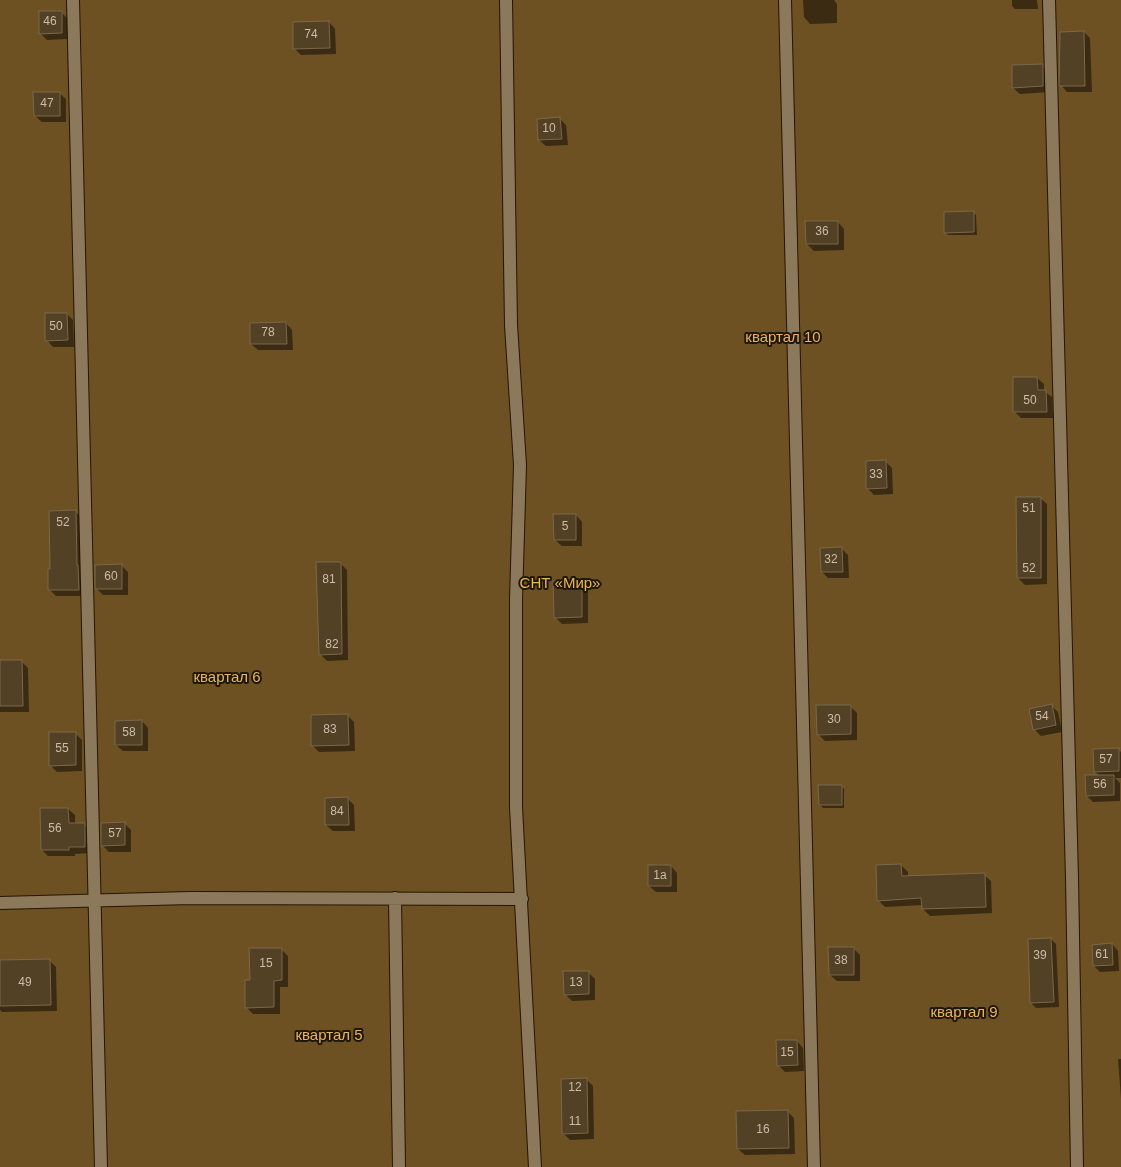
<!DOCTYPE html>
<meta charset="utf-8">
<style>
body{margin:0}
canvas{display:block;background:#3e2d11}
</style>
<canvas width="1121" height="1167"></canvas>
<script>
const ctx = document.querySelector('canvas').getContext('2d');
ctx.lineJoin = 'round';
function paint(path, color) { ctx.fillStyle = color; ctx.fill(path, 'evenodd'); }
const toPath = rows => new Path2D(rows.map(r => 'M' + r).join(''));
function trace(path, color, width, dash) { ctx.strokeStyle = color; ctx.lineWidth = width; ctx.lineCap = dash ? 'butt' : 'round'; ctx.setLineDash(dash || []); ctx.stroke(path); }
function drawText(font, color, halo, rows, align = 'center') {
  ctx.font = font + ' Arial,sans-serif'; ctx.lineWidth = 4; ctx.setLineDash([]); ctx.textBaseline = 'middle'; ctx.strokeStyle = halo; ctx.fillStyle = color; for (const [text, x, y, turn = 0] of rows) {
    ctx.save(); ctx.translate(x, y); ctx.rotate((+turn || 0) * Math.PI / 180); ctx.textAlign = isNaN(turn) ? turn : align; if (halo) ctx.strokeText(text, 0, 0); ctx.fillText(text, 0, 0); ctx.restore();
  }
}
paint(toPath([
 [0,0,1121,0,1121,1167,0,1167]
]), '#6e5122');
paint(toPath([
 [803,0,834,0,837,4,837,23,810,24,804,17],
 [1012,0,1037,0,1038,9,1015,9,1012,6],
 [61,12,68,19,68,39,47,40,40,33],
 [329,22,335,29,336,54,301,55,294,48],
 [1084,32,1090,38,1092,92,1067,92,1061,85],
 [1042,66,1049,72,1049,92,1020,94,1013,88],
 [59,93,66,99,66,122,42,122,35,116],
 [560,119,566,125,568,145,546,146,539,140],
 [973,212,976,215,977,235,948,235,945,232],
 [838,222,844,229,844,250,814,251,807,244],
 [67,314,73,320,74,347,53,347,47,340],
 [286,323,292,330,293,350,258,350,251,344],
 [1037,378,1044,384,1044,391,1052,397,1053,418,1021,418,1015,412],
 [886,462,892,468,893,494,874,495,867,488],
 [1040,498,1047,504,1047,584,1025,585,1018,578],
 [76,512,82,518,85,596,56,596,50,590,51,570],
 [576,515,582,522,582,546,562,546,555,540],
 [842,549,848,555,849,578,828,578,822,572],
 [340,563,347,570,348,660,327,661,320,654],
 [121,565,128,572,128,595,103,595,97,589],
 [581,582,588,588,588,623,562,624,555,617],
 [0,661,21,661,28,668,29,712,0,712],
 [850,706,857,713,857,740,825,741,818,734],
 [1052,706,1058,712,1062,732,1041,736,1034,729],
 [348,716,354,722,355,751,319,752,312,745],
 [142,721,148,728,148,751,123,751,116,745],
 [75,733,82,740,82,771,57,772,50,765],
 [1118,749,1121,752,1121,778,1115,778,1120,783,1120,801,1093,802,1087,796,1100,776,1095,772],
 [841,786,844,789,844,808,823,808,820,805],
 [348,799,354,805,355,831,333,831,326,825],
 [68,809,75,815,75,824,84,824,91,831,91,853,75,854,75,856,48,856,42,850],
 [124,823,131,830,131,852,109,852,103,846],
 [901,865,908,872,908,877,984,875,991,881,992,913,930,916,923,909,923,905,885,907,878,900],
 [671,866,677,873,677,892,656,892,649,886],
 [1051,939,1056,944,1059,1007,1036,1008,1031,1003],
 [1112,944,1118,951,1119,971,1100,972,1094,966],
 [853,948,860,955,860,981,837,981,830,975],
 [281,949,288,956,288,987,280,987,280,1014,253,1014,247,1008,251,981],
 [50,961,56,967,57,1011,2,1012,0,1010,0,962],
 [588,972,595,979,595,1000,572,1001,565,994],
 [797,1041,803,1048,804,1071,785,1072,778,1065],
 [1118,1059,1121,1059,1121,1099],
 [586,1079,593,1086,594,1139,570,1140,563,1133],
 [788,1112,794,1118,795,1154,745,1155,738,1149]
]), '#0007');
const building = toPath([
 [39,11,62,11,62,33,39,34,39,11],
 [329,21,330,48,293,49,293,22,329,21],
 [1084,31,1085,86,1059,86,1060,32,1084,31],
 [1043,64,1043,86,1012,88,1012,65,1043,64],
 [33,92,60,92,60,116,34,116,33,92],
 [560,117,562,139,538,140,537,119,560,117],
 [974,211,974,232,944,233,944,212,974,211],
 [805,221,838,221,838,244,806,244,805,221],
 [45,313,67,313,68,340,45,341,45,313],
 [286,322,287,344,250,344,250,323,286,322],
 [1013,377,1037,377,1038,390,1046,390,1047,412,1013,412,1013,377],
 [886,460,887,488,866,489,866,461,886,460],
 [1016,497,1041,497,1041,578,1017,578,1016,497],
 [76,510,77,565,78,565,79,590,48,590,48,569,50,569,49,511,76,510],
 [553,514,576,514,576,540,554,540,553,514],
 [842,547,843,572,821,572,820,548,842,547],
 [316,562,341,562,342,654,319,655,316,562],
 [122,564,122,589,95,589,95,565,122,564],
 [582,580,582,617,554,618,553,581,582,580],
 [0,660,22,660,23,706,0,706,0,660],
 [1052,704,1056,725,1033,730,1029,709,1052,704],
 [816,705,851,705,851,734,817,735,816,705],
 [348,714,349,745,311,746,311,715,348,714],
 [142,720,142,745,115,745,115,721,142,720],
 [49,732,76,732,76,765,49,766,49,732],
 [1119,748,1119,771,1094,772,1093,749,1119,748],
 [1085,775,1114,775,1114,795,1086,796,1085,775],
 [818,785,842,785,842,805,819,805,818,785],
 [348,797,349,825,325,825,325,798,348,797],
 [40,808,68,808,69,823,85,823,85,847,69,847,69,850,41,850,40,808],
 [125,822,125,845,101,846,101,823,125,822],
 [901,864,902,876,985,873,986,907,922,909,921,898,877,901,876,865,901,864],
 [648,865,671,865,671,886,648,886,648,865],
 [1051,938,1054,1002,1030,1003,1028,939,1051,938],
 [1112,943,1113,965,1093,966,1092,945,1112,943],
 [828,947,854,947,854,975,829,975,828,947],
 [249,948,282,948,282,980,274,981,274,1007,245,1008,245,980,250,980,249,948],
 [50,959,51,1005,0,1006,0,960,50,959],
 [563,971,589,971,589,994,564,995,563,971],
 [776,1040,797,1040,798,1065,777,1066,776,1040],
 [587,1078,588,1133,562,1134,561,1079,587,1078],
 [788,1110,789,1148,737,1149,736,1111,788,1110]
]);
paint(building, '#534126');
trace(building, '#7b684b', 1);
const service = toPath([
 [73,0,101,1167],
 [506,0,511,325,520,465,516,600,516,807,535,1167],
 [785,0,814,1167],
 [1049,0,1072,878,1077,1167],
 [395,898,399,1167],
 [0,903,190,898,522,899]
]);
trace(service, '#241500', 14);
trace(service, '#8c795c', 12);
drawText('12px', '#cabdaa', null, [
 ["46",50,22],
 ["74",311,35],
 ["47",47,104],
 ["10",549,129],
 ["36",822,232],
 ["50",56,327],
 ["78",268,333],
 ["50",1030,401],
 ["33",876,475],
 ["51",1029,509],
 ["52",63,523],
 ["5",565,527],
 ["32",831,560],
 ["52",1029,569],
 ["60",111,577],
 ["81",329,580],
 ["82",332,645],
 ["54",1042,717],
 ["30",834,720],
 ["83",330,730],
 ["58",129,733],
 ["55",62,749],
 ["57",1106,760],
 ["56",1100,785],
 ["84",337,812],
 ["56",55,829],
 ["57",115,834],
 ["1а",660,876],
 ["61",1102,955],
 ["39",1040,956],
 ["38",841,961],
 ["15",266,964],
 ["49",25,983],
 ["13",576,983],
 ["15",787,1053],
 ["12",575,1088],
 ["11",575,1122],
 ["16",763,1130]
]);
drawText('15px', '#eeb456', '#1e170b', [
 ["квартал 10",783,338],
 ["СНТ «Мир»",560,584],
 ["квартал 6",227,678],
 ["квартал 9",964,1013],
 ["квартал 5",329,1036]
]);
</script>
